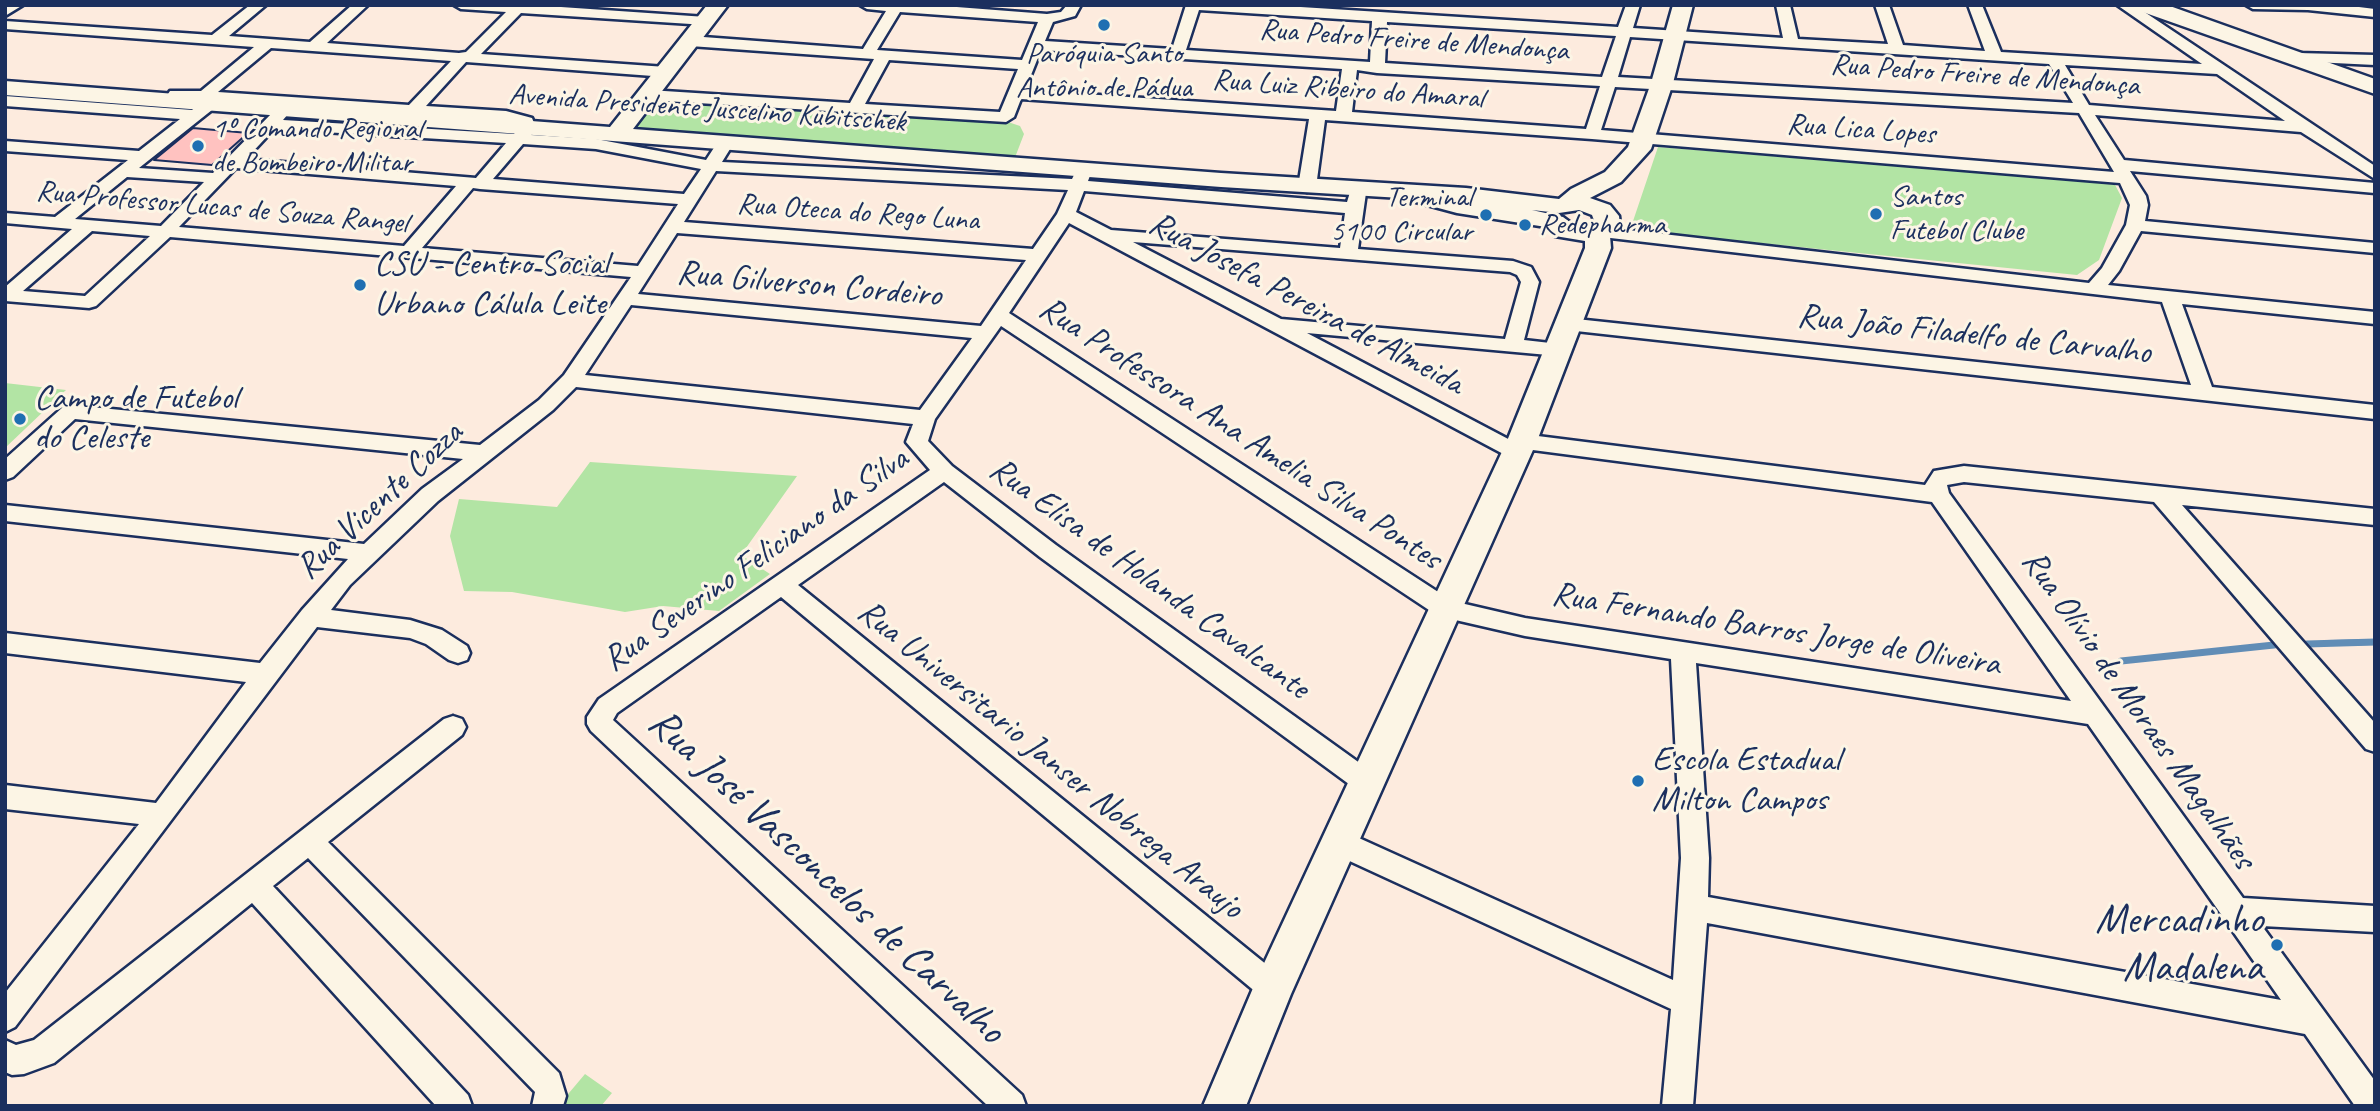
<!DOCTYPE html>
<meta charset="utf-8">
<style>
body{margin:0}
#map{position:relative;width:2380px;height:1111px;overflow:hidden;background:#fdebde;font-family:Caveat,sans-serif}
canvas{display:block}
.frame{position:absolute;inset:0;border:7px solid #1b2f5e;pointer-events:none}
</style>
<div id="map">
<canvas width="2380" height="1111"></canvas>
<div class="frame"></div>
</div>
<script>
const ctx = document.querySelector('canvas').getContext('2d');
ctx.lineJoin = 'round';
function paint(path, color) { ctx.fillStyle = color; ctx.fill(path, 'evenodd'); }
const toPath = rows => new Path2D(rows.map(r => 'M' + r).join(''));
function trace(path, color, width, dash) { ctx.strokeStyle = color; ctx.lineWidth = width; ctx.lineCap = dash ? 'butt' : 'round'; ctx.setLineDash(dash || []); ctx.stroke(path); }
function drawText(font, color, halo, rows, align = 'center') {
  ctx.font = font + ' Caveat,sans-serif'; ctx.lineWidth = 6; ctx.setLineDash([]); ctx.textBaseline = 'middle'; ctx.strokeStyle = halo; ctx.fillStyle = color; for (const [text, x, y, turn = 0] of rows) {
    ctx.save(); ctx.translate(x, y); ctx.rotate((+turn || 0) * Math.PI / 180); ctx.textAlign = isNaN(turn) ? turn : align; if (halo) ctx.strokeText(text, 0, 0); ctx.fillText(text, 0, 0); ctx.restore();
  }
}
paint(toPath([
 [650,98,1008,122,1020,126,1024,134,1014,160,628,130],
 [1658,147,2114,183,2122,198,2099,260,2077,275,1630,230],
 [5,383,66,390,5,448],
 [590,462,797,476,741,555,770,574,719,611,663,606,625,612,512,592,464,591,450,536,459,499,557,507],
 [585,1074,612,1093,601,1106,558,1106]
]), '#b2e4a4');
trace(toPath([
 [2327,643,2375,642]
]), '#618db6', 6);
trace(toPath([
 [2307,644,2375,642],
 [2121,661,2274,645]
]), '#618db6', 7);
const building = toPath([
 [193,128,248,133,212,165,154,160,193,128]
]);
paint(building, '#ffc2c0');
trace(building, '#1b2f5e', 2);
const street = toPath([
 [6,5,23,5,5,16,6,5],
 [250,5,266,5,229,36,310,42,352,5,368,5,327,43,459,53,466,52,506,12,461,9,454,5,532,5,706,17,713,21,706,25,521,13,481,54,666,67,674,72,666,77,466,62,426,106,506,111,532,118,536,128,531,135,596,139,706,160,721,137,733,137,735,141,722,162,1072,179,1077,169,1083,168,1091,173,1088,181,1347,202,1351,189,1363,189,1366,193,1358,249,1513,261,1531,267,1539,282,1524,340,1559,344,1566,345,1569,350,1566,355,1559,356,1307,333,1512,441,1515,436,1522,434,1925,485,1934,471,1964,466,2375,509,2375,525,2182,505,2375,723,2375,752,2366,749,2154,502,1964,482,1947,485,1949,493,2243,898,2375,906,2375,932,2262,926,2375,1081,2375,1106,2355,1106,2305,1034,1707,923,1693,1106,1662,1106,1671,1009,1330,852,1326,843,1330,834,1340,831,1350,834,1673,980,1681,858,1671,659,1525,636,1438,616,1001,326,935,419,928,441,952,466,1056,545,1375,774,1379,782,1375,790,1366,793,1357,790,1040,557,944,482,798,585,1283,978,1288,988,1283,998,1273,1002,1263,998,781,597,617,713,613,720,1022,1095,1026,1106,988,1106,591,731,587,724,587,717,599,699,930,470,906,442,913,424,576,387,553,410,438,501,350,585,331,610,410,620,442,630,467,646,470,653,467,660,458,663,449,660,426,644,410,638,317,627,15,1027,5,1032,5,993,139,824,5,809,5,785,156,803,246,682,5,653,5,633,260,663,302,610,348,559,5,521,5,505,364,544,422,489,463,459,75,419,13,477,5,480,5,459,63,407,70,405,480,445,539,400,564,375,631,277,170,237,96,306,89,308,5,301,5,287,72,229,5,223,5,213,55,217,128,160,5,151,5,141,139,151,180,119,5,106,5,96,192,110,197,106,192,104,191,100,170,97,168,94,170,91,201,91,254,47,5,29,5,21,212,35,250,5],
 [271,48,451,61,409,105,218,92,271,48],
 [218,102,506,121,519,124,520,127,514,134,283,120,289,113,281,108,275,110,213,173,139,168,217,106,218,102],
 [274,129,506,143,476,178,246,159,274,129],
 [523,144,596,149,701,169,684,194,493,179,523,144],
 [236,168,456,186,404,246,179,227,236,168],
 [716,171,1068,190,1057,214,1033,249,684,222,716,171],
 [127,177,204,182,161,226,75,219,127,177],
 [473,188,480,189,678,204,638,266,422,248,473,188],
 [1084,191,1345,213,1340,248,1111,230,1076,212,1084,191],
 [1069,223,1509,457,1516,459,1523,457,1527,452,1525,449,1932,502,2071,701,1525,618,1452,601,1009,313,1069,223],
 [92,231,150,236,85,296,23,291,92,231],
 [677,233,1026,260,981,326,638,294,677,233],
 [1133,242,1510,272,1517,275,1521,282,1505,339,1281,319,1133,242],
 [631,305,972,338,920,410,585,375,631,305],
 [1696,663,2088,724,2281,1000,1708,897,1709,858,1696,663],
 [860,5,931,5,1047,14,1061,12,1067,5,1081,5,1075,16,1053,22,1045,41,1172,49,1186,5,1269,5,1618,27,1626,5,1640,5,1633,28,1783,38,1776,5,1790,5,1798,39,1888,44,1875,5,1889,5,1903,45,1985,51,1968,5,1982,5,2001,52,2202,64,2117,5,2134,5,2375,166,2375,179,2301,132,2095,115,2124,160,2375,183,2375,193,2130,171,2146,196,2148,205,2145,221,2375,243,2375,253,2141,231,2119,271,2108,285,2375,312,2375,324,2182,304,2212,387,2375,405,2375,419,1567,330,1560,328,1557,324,1560,320,1567,318,2191,385,2162,302,1602,237,1593,232,1602,227,2089,283,2102,268,2126,225,2130,205,2120,183,1592,139,1325,120,1316,187,1307,192,1298,187,1309,119,1021,99,1014,117,1006,122,649,100,641,95,649,90,850,103,874,59,690,46,682,41,690,36,863,49,886,11,867,9,860,5],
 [1199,10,1372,21,1370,62,1186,50,1199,10],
 [900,12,1038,22,1022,60,877,50,900,12],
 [1387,22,1616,36,1602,77,1385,63,1387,22],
 [1630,37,2049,64,2073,103,1618,77,1630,37],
 [1041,50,1342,69,1336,111,1025,90,1041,50],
 [889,60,1018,69,1000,112,865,104,889,60],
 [2065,65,2217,74,2285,121,2089,105,2065,65],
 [1357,70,1377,73,1600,86,1586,129,1352,112,1357,70],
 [1615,87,2079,113,2114,172,1601,130,1615,87],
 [2246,5,2343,5,2375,9,2375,17,2308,10,2253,9,2246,5],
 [2298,53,2375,55,2375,65,2293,61,2290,58,2298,53],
 [453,716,462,719,466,727,462,735,328,842,559,1073,566,1096,563,1106,532,1106,535,1092,308,858,273,886,468,1095,472,1106,436,1106,252,903,54,1063,24,1074,12,1075,5,1072,5,1040,16,1045,34,1040,444,719,453,716]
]);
const secondary = toPath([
 [707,5,728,5,633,129,1221,173,1466,188,1559,199,1571,189,1605,172,1628,147,1651,83,1673,5,1693,5,1673,83,1651,149,1621,182,1590,198,1610,205,1619,216,1620,225,1610,236,1611,248,1537,441,1291,994,1246,1106,1203,1106,1259,974,1507,441,1585,248,1585,241,1555,236,1546,227,1457,213,1401,198,1221,187,5,95,5,81,610,127,707,5],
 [1532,210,1559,213,1579,210,1592,215,1595,223,1591,227,1576,227,1563,217,1532,210]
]);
const primary = toPath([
 [2134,5,2167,5,2375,79,2375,94,2137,10,2134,5]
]);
trace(street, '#1b2f5e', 5);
trace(secondary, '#1b2f5e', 5);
trace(primary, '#1b2f5e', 5);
paint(street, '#fcf5e5');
paint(secondary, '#fcf5e5');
paint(primary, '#fcf5e5');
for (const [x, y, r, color] of [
 [1104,25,7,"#1f6fb2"],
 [198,146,7,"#1f6fb2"],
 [1876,214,7,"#1f6fb2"],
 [1486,215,7,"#1f6fb2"],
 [1525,225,7,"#1f6fb2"],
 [360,285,7,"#1f6fb2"],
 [20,419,7,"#1f6fb2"],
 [1638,781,7,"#1f6fb2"],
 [2277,945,7,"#1f6fb2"]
]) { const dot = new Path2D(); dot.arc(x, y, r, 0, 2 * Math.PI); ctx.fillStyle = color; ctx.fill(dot); trace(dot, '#fcf5e5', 2.5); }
drawText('30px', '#1b2f5e', '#fcf5e5', [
 ["Rua Pedro Freire de Mendonça",1414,41,4],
 ["Rua Pedro Freire de Mendonça",1985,76,4],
 ["Rua Luiz Ribeiro do Amaral",1348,90,4],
 ["Avenida Presidente Juscelino Kubitschek",707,109,4],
 ["Rua Lica Lopes",1861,130,4],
 ["Rua Professor Lucas de Souza Rangel",222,208,5],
 ["Rua Oteca do Rego Luna",858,213,4]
]);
drawText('30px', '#1b2f5e', '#fcf5e5', [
 ["Paróquia Santo",1104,54,"center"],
 ["Antônio de Pádua",1104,88,"center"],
 ["1º Comando Regional",212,129],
 ["de Bombeiro Militar",212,163],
 ["Santos",1890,197],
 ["Futebol Clube",1890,231],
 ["Terminal",1472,198,"right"],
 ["5100 Circular",1472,232,"right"],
 ["Redepharma",1539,225]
], 'left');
drawText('35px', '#1b2f5e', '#fcf5e5', [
 ["CSU - Centro Social",374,265],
 ["Urbano Cálula Leite",374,305],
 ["Campo de Futebol",34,399],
 ["do Celeste",34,439],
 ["Escola Estadual",1652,761],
 ["Milton Campos",1652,801]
], 'left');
drawText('35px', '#1b2f5e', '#fcf5e5', [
 ["Rua Gilverson Cordeiro",809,285,5],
 ["Rua Josefa Pereira de Almeida",1306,304,28],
 ["Rua João Filadelfo de Carvalho",1974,335,6],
 ["Rua Professora Ana Amelia Silva Pontes",1240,434,33],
 ["Rua Vicente Cozza",380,501,-43],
 ["Rua Severino Feliciano da Silva",756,560,-35],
 ["Rua Elisa de Holanda Cavalcante",1149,579,36],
 ["Rua Fernando Barros Jorge de Oliveira",1776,630,9],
 ["Rua Olívio de Moraes Magalhães",2138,710,55],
 ["Rua Universitario Janser Nobrega Araujo",1050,760,39]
]);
drawText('42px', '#1b2f5e', '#fcf5e5', [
 ["Rua José Vasconcelos de Carvalho",826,877,43]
]);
drawText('42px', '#1b2f5e', '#fcf5e5', [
 ["Mercadinho",2263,921],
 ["Madalena",2263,969]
], 'right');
</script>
